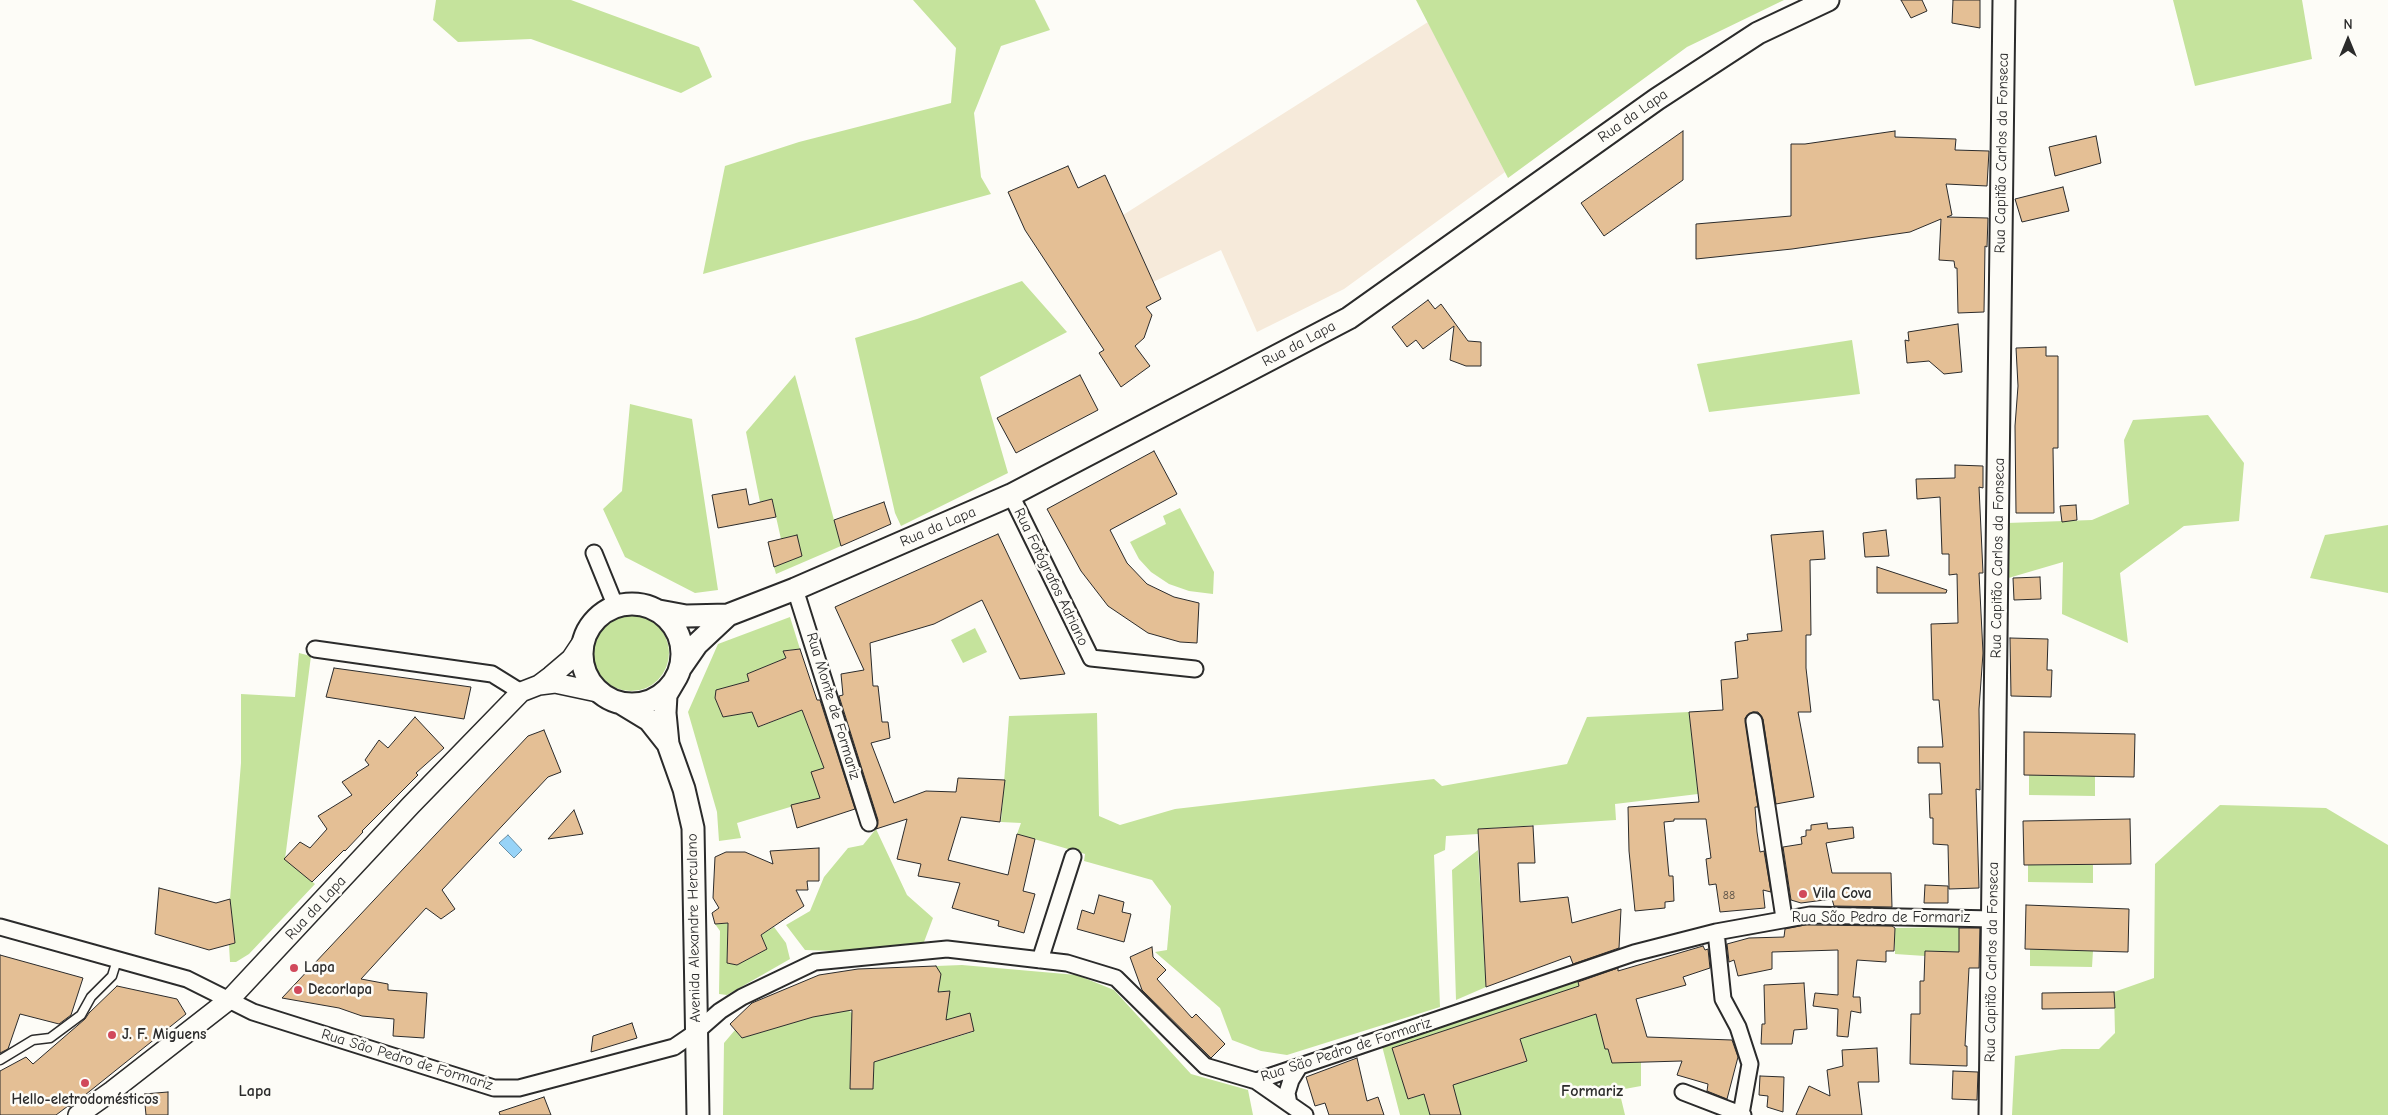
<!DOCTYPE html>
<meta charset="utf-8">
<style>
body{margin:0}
#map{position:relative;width:2388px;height:1115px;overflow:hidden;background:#fdfcf7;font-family:"Comic Neue",sans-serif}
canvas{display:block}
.north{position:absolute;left:2323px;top:15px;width:50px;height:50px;-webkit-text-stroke:4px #fdfcf7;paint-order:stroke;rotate:0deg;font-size:14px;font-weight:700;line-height:20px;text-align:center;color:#2b2b2b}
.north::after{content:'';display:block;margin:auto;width:18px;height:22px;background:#2b2b2b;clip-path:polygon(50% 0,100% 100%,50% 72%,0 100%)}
</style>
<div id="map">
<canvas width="2388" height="1115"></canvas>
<div class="north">N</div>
</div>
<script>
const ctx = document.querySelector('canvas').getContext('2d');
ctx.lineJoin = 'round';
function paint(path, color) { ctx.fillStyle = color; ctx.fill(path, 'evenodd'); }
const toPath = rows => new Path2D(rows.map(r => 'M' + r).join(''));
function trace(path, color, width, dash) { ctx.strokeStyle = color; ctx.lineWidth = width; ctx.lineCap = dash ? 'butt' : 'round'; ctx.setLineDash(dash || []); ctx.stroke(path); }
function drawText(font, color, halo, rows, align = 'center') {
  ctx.font = font + ' "Comic Neue",sans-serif'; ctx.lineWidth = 5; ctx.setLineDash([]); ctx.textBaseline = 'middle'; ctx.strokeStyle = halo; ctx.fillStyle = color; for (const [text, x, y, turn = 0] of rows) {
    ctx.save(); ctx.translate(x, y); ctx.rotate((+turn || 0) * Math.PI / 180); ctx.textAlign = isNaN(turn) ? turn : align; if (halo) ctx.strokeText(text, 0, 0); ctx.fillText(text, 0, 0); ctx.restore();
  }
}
paint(toPath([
 [1428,22,1505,172,1344,289,1257,332,1221,250,1153,282,1123,215]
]), '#f6eada');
paint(toPath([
 [436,0,571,0,699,47,712,77,681,93,531,39,458,42,433,20],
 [913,0,1035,0,1050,30,1001,46,974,113,981,177,991,194,703,274,725,166,799,142,951,103,956,48],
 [1416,0,1784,0,1687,47,1508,178],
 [2173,0,2302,0,2312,59,2195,86],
 [1022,281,1067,332,980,377,1008,473,901,526,895,513,855,338,917,319],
 [1852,340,1860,394,1709,412,1697,364],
 [795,375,841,546,776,574,774,567,801,556,797,535,781,539,772,499,760,502,746,432],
 [630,404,692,419,718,590,695,593,625,557,603,509,622,491],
 [2208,415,2244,463,2239,521,2184,526,2120,573,2128,643,2062,614,2063,562,2005,579,2007,523,2092,520,2129,504,2124,440,2133,420],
 [1180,508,1214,572,1213,594,1189,591,1169,584,1151,572,1139,559,1130,542,1166,524,1163,516],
 [2388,525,2388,593,2310,578,2325,535],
 '593 653a38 38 0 1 1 76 0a38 38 0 1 1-76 0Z',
 [790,617,800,649,783,651,786,658,747,674,749,681,716,690,715,698,723,717,752,712,759,727,802,710,824,768,820,798,737,823,741,838,719,841,717,812,688,712,718,644],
 [975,628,987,652,963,663,951,640],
 [299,653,311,656,285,859,315,884,249,954,236,962,230,962,229,945,235,943,230,899,241,763,241,694,295,697],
 [1689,712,1698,794,1615,804,1616,820,1478,829,1478,834,1446,836,1445,850,1434,855,1440,1007,1287,1055,1261,1051,1232,1040,1220,1008,1155,952,1167,950,1171,906,1152,880,1084,861,1085,854,1017,834,1021,823,1001,822,1009,716,1097,713,1099,816,1120,825,1175,809,1434,779,1442,786,1567,764,1587,717],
 [2029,775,2095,776,2095,796,2029,795],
 [2220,805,2326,808,2388,845,2388,1115,2012,1115,2015,1056,2062,1049,2099,1049,2115,1033,2114,992,2154,978,2155,864],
 [876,829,907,895,933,918,924,942,914,948,867,952,805,950,786,925,810,911,824,877,848,848,863,845],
 [1478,850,1486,987,1456,1000,1452,870],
 [2028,865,2093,865,2093,883,2028,882],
 [728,923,727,963,737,965,767,949,761,935,774,927,786,943,790,959,727,995,719,994,720,931,715,924],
 [1959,927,1959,952,1925,951,1925,956,1895,954,1895,928],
 [2030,949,2093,951,2092,967,2030,966],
 [962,965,1077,975,1114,990,1191,1074,1248,1090,1253,1115,723,1115,724,1043,735,1030,742,1038,813,1017,848,1010,874,1031,851,1035,850,1088,873,1089,874,1062,973,1032,970,1014,913,1029,950,991,938,992,936,966],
 [1585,978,1587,984,1392,1048,1409,1099,1527,1061,1520,1039,1596,1014,1606,1049,1641,1041,1641,1086,1619,1090,1625,1115,1400,1115,1382,1046]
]), '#c5e39c');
const water = toPath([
 [508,835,522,850,514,858,499,843,508,835]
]);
paint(water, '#97d3f7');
trace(water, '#6c90a5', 1);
const building = toPath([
 [1901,0,1922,0,1927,11,1911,18,1901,0],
 [1953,0,1980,0,1980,28,1952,23,1953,0],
 [1683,131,1683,180,1604,236,1581,203,1683,131],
 [1895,131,1895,137,1956,139,1955,150,1989,151,1987,186,1946,184,1952,215,1947,217,1988,218,1987,247,1985,246,1984,312,1958,313,1957,268,1955,268,1954,261,1939,260,1941,219,1910,232,1792,249,1696,259,1696,224,1791,216,1791,144,1805,144,1895,131],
 [2096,136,2101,163,2055,176,2049,147,2096,136],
 [1068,166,1078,188,1105,175,1161,299,1146,307,1152,315,1144,338,1135,346,1150,366,1121,387,1099,353,1104,350,1025,230,1008,192,1068,166],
 [2063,187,2069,211,2022,222,2015,199,2063,187],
 [1428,300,1435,309,1441,304,1468,341,1481,342,1481,366,1466,366,1450,360,1454,326,1423,349,1416,340,1407,347,1392,327,1428,300],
 [1958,324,1962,372,1944,374,1929,361,1907,363,1905,340,1909,341,1908,332,1958,324],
 [2046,347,2046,356,2058,356,2058,448,2053,448,2054,513,2016,513,2015,426,2018,386,2016,348,2046,347],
 [1080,375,1098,410,1016,453,997,418,1080,375],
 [1154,451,1177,494,1110,530,1127,563,1147,584,1174,597,1199,603,1197,643,1180,642,1148,633,1108,606,1081,571,1047,509,1154,451],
 [1955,465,1983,466,1983,488,1979,487,1983,573,1979,573,1983,653,1979,709,1980,790,1976,789,1979,888,1949,889,1948,845,1933,844,1933,818,1930,818,1929,794,1942,794,1940,763,1918,763,1918,747,1943,747,1939,700,1933,700,1931,624,1958,623,1957,574,1949,575,1949,554,1942,554,1940,497,1917,499,1916,479,1955,478,1955,465],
 [746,489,749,505,772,499,776,517,718,528,712,495,746,489],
 [884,502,891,524,841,546,834,520,884,502],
 [2076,505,2077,520,2062,522,2060,506,2076,505],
 [1886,530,1889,556,1865,557,1863,533,1886,530],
 [1823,531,1825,559,1810,560,1811,635,1806,635,1806,668,1811,712,1798,712,1814,797,1776,804,1763,719,1758,712,1753,712,1745,718,1758,807,1755,807,1757,832,1760,852,1764,851,1771,892,1763,890,1765,908,1720,912,1716,884,1709,885,1706,859,1711,858,1706,819,1674,819,1674,821,1664,822,1669,876,1673,876,1674,901,1665,902,1665,908,1635,911,1629,851,1628,807,1699,802,1689,712,1723,710,1721,680,1738,678,1735,642,1748,640,1747,634,1782,631,1771,535,1823,531],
 [998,534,1065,674,1020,679,982,600,934,624,870,643,873,686,878,686,882,722,888,722,890,738,871,743,894,803,926,791,956,792,958,778,1005,780,1000,822,961,817,948,860,1008,875,1017,834,1035,839,1023,891,1035,894,1024,933,998,926,999,921,952,908,960,883,918,876,921,864,897,859,907,819,876,829,878,820,839,696,843,695,841,674,864,670,835,607,998,534],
 [797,535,802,556,774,567,768,542,797,535],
 [1877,567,1947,590,1946,593,1877,593,1877,567],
 [2040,577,2041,599,2014,600,2013,578,2040,577],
 [2010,638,2048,639,2047,670,2052,670,2051,697,2011,696,2010,638],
 [800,649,817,700,820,700,855,809,797,828,791,805,820,798,811,772,824,768,802,710,758,727,752,712,723,717,715,698,716,690,749,681,747,674,786,658,783,651,800,649],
 [334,668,471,687,464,719,326,697,334,668],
 [415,717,444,748,416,773,418,775,362,831,363,832,345,851,344,850,312,882,284,859,300,842,310,848,327,829,318,816,352,795,342,782,369,765,365,760,379,740,388,748,415,717],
 [544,730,561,772,548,777,442,890,455,909,441,919,426,908,361,979,388,984,388,990,427,993,424,1038,393,1036,394,1019,362,1016,339,1008,282,998,528,736,544,730],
 [2024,732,2135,734,2134,777,2024,775,2024,732],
 [574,810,583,834,548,839,565,820,574,810],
 [2130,819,2131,864,2024,865,2023,821,2130,819],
 [1827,823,1828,829,1853,827,1854,838,1826,843,1832,873,1891,873,1892,907,1834,906,1832,899,1801,903,1791,900,1783,847,1802,844,1801,837,1806,836,1806,830,1811,830,1811,825,1827,823],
 [1533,826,1535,863,1518,863,1520,902,1568,897,1572,923,1621,909,1619,948,1573,964,1570,956,1486,987,1478,829,1533,826],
 [819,848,819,881,807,881,808,890,796,890,804,906,761,935,767,949,737,965,727,963,728,923,715,924,712,913,719,908,713,898,715,857,726,852,745,852,773,864,770,851,819,848],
 [1925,885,1948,886,1948,903,1924,903,1925,885],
 [159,888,216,903,230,899,235,943,209,950,155,934,159,888],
 [1099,895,1124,902,1122,912,1131,914,1124,942,1077,929,1082,910,1094,914,1099,895],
 [2026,905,2129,909,2128,952,2025,949,2026,905],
 [1805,925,1892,926,1895,928,1894,951,1886,951,1886,962,1857,960,1853,997,1860,997,1861,1013,1851,1011,1848,1037,1837,1036,1838,1009,1813,1006,1815,993,1838,995,1838,950,1772,952,1772,969,1738,976,1734,960,1729,962,1727,944,1749,938,1784,937,1785,929,1805,925],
 [1959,928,1980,928,1979,968,1969,968,1965,1046,1967,1046,1967,1066,1910,1064,1911,1014,1920,1014,1920,981,1924,981,1925,951,1959,952,1959,928],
 [1703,946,1705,950,1708,949,1710,968,1683,977,1686,985,1636,999,1647,1037,1732,1040,1738,1057,1727,1099,1707,1091,1708,1084,1677,1075,1682,1061,1612,1063,1608,1049,1605,1049,1596,1014,1520,1039,1527,1061,1453,1085,1461,1115,1430,1115,1424,1094,1408,1099,1392,1048,1579,986,1578,982,1618,968,1618,971,1703,946],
 [1152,947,1153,957,1166,970,1157,979,1192,1018,1196,1014,1225,1044,1211,1058,1142,990,1130,957,1152,947],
 [0,955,83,978,71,1015,59,1024,20,1014,8,1049,0,1053,0,955],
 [936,966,941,974,938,992,950,991,946,1020,970,1013,974,1031,874,1062,873,1089,850,1089,852,1010,813,1017,742,1038,730,1024,752,1003,819,975,858,969,936,966],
 [1804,983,1807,1029,1794,1030,1792,1044,1761,1044,1762,1024,1765,1024,1764,985,1804,983],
 [117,986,177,999,186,1014,70,1107,68,1106,56,1115,0,1115,0,1071,26,1057,33,1064,85,1019,89,1013,117,986],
 [2114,992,2115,1008,2042,1009,2042,993,2114,992],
 [632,1023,637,1038,591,1052,593,1036,632,1023],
 [1877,1048,1879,1082,1858,1082,1862,1115,1796,1115,1809,1086,1830,1096,1827,1070,1843,1066,1842,1050,1877,1048],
 [1357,1058,1367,1101,1378,1097,1384,1115,1329,1115,1325,1103,1315,1106,1306,1077,1357,1058],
 [1953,1071,1978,1072,1977,1100,1952,1099,1953,1071],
 [1760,1076,1784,1077,1783,1112,1767,1107,1768,1096,1759,1095,1760,1076],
 [168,1092,168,1115,146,1115,144,1094,168,1092],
 [544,1097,551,1115,500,1115,499,1112,544,1097]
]);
paint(building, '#e4bf95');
trace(building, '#2b2b2b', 1);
const service = toPath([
 [0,1060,33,1040,50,1038,81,1015,91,997,112,976,117,960]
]);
const minor = toPath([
 [1011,495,1091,658,1195,669],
 [594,553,616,607],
 [795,589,869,823],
 [315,649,492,674,521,692],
 [1754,721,1784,918],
 [0,927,187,979,253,1012,494,1088,519,1088,674,1047,696,1032,720,1011,742,997,815,962,947,949,1067,963,1116,978,1205,1066,1256,1081,1634,953,1716,932,1810,915,1993,919],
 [1716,932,1723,999,1738,1027,1750,1064,1741,1114],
 [1040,960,1073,857],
 [1256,1081,1305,1115],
 [1683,1092,1743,1115],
 [1289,1104,1287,1093,1291,1080,1299,1067]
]);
const tertiary = toPath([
 [539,685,555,683,602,693],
 [78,1115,112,1091,230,999,411,805,521,692,539,685,551,676,571,659,585,638]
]);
const secondary = toPath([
 '582 654a50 50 0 1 1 100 0a50 50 0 1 1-100 0Z',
 [659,611,686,616,728,615],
 [681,667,697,644,728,615,795,589,1011,495,1349,318,1657,99,1758,33,1828,0],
 [676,678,666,695,665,713,668,744,684,789,693,828,698,1115],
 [621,703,649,720,668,744],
 [1990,1115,2004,0]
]);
trace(service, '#2b2b2b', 11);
trace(minor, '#2b2b2b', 19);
trace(tertiary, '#2b2b2b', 22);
trace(secondary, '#2b2b2b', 25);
trace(service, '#fdfcf7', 8);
trace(minor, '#fdfcf7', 15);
trace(tertiary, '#fdfcf7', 19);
trace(secondary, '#fdfcf7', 21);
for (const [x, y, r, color] of [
 [1803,894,5,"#d1495b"],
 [294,968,5,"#d1495b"],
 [298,990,5,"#d1495b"],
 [112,1035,5,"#d1495b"],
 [85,1083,5,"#d1495b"]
]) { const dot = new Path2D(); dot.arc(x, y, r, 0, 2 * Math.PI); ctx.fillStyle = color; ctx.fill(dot); trace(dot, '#fdfcf7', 2); }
drawText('12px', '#595046', null, [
 ["88",1729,896]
]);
drawText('15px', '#2b2b2b', '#fdfcf7', [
 ["Rua da Lapa",1633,116,-35],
 ["Rua Capitão Carlos da Fonseca",2002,153,-89],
 ["Rua da Lapa",1299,344,-28],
 ["Rua da Lapa",938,527,-23],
 ["Rua Capitão Carlos da Fonseca",1998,558,-89],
 ["Rua Fotógrafos Adriano",1051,577,64],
 ["Rua Monte de Formariz",833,706,73],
 ["Rua da Lapa",316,908,-47],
 ["Rua São Pedro de Formariz",1881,918],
 ["Avenida Alexandre Herculano",694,928,-91],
 ["Rua Capitão Carlos da Fonseca",1992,962,-89],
 ["Rua São Pedro de Formariz",1346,1050,-18],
 ["Rua São Pedro de Formariz",407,1060,17]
]);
drawText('bold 15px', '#2b2b2b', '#fdfcf7', [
 ["Vila Cova",1813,894],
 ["Lapa",304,968],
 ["Decorlapa",308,990],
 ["J. F. Miguens",122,1035],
 ["Hello-eletrodomésticos",85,1100,"center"]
], 'left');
drawText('bold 16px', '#2b2b2b', '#fdfcf7', [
 ["Lapa",255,1091],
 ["Formariz",1592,1091]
]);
</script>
